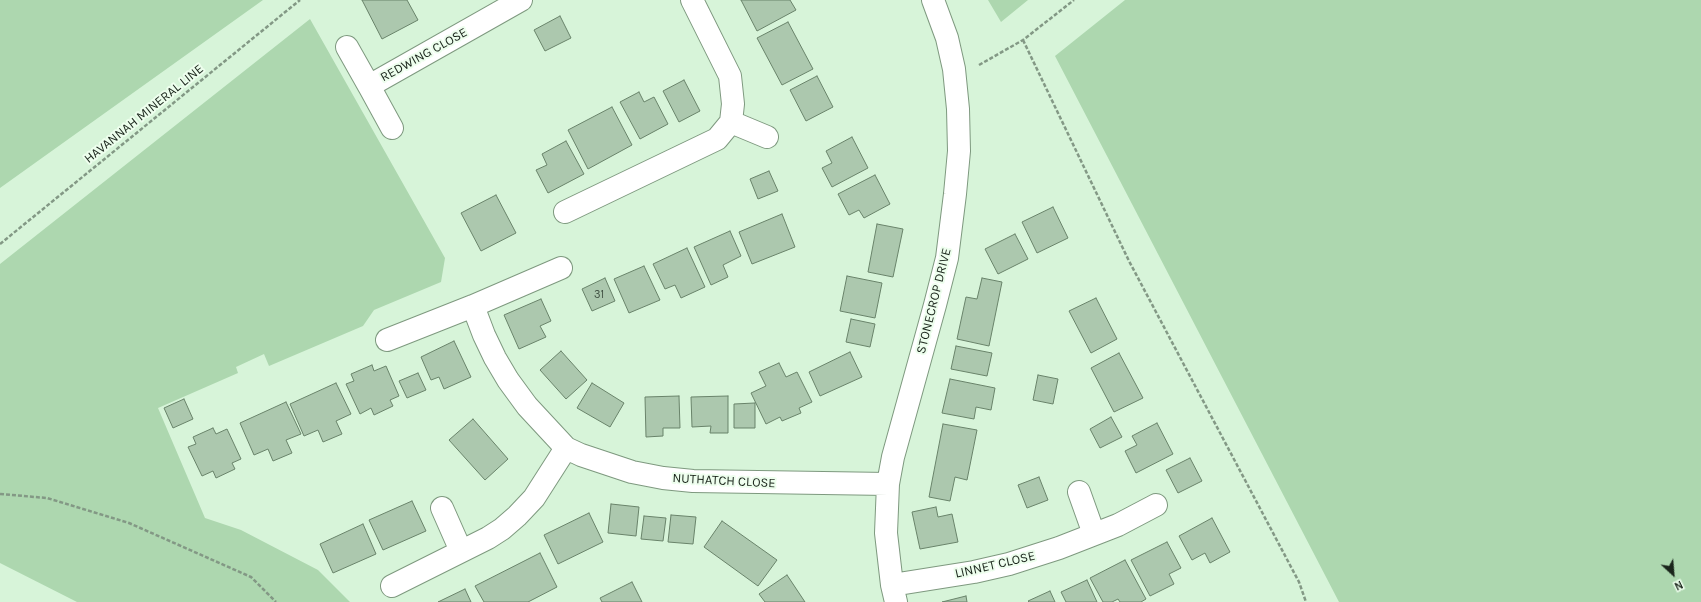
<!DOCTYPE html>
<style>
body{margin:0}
#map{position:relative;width:1701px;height:602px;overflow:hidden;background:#d7f4d9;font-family:Karla,sans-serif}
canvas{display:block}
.north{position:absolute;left:1653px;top:554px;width:40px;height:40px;-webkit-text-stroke:3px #edfeed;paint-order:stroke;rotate:154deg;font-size:11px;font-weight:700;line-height:16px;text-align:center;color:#1a251b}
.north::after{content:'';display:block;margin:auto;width:14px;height:18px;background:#1a251b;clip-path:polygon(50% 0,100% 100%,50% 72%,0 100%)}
</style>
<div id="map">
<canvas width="1701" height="602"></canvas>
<div class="north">N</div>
</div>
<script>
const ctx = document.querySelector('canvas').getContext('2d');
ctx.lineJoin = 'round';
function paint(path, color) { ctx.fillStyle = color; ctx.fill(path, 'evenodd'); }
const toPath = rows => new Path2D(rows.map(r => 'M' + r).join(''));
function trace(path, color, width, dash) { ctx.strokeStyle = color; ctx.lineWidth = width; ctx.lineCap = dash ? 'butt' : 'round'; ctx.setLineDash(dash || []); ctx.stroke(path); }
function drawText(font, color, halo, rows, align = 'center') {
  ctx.font = font + ' Karla,sans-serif'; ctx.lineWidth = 4; ctx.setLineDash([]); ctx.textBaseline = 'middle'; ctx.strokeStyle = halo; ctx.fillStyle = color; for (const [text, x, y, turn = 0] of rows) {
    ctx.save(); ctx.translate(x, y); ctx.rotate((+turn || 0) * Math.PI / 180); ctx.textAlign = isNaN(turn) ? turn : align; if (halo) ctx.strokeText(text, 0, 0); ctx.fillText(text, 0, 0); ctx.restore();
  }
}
paint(toPath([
 [0,0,263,0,0,188],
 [988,0,1028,0,1001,22],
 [1125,0,1701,0,1701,602,1339,602,1055,56],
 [310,19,445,258,441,282,374,310,363,326,269,366,264,354,236,367,238,373,158,408,205,518,241,530,318,570,350,602,77,602,0,563,0,264]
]), '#add7af');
const building = toPath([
 [362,0,407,0,418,20,382,39,362,0],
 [741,0,790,0,796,10,757,31,741,0],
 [560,16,571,38,545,51,534,30,560,16],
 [788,22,813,69,782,85,757,38,788,22],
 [817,76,833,107,806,121,790,90,817,76],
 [684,80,700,111,679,122,663,91,684,80],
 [639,92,644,102,654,97,668,124,640,139,620,102,639,92],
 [612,107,632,145,588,169,568,130,612,107],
 [852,137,868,168,832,187,822,168,832,163,826,151,852,137],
 [566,141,584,174,548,193,536,170,547,165,542,154,566,141],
 [769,171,778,191,758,199,750,179,769,171],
 [875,175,890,204,864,218,859,210,849,215,838,194,875,175],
 [496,195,516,233,481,251,461,213,496,195],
 [1053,207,1068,238,1037,253,1022,222,1053,207],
 [782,214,795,247,752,264,739,232,782,214],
 [877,224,903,229,893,277,868,272,877,224],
 [730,231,741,256,723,265,728,277,711,285,694,247,730,231],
 [1015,234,1028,259,998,274,985,249,1015,234],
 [687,248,705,287,681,298,675,285,665,289,653,264,687,248],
 [644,266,660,300,629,313,614,279,644,266],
 [847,276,882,283,875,318,840,311,847,276],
 [605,278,615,301,592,311,582,289,605,278],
 [982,278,1002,282,989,346,957,339,966,297,977,299,982,278],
 [1096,298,1117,339,1091,353,1069,311,1096,298],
 [541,299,551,321,540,326,546,337,519,349,504,315,541,299],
 [851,319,875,324,870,347,846,342,851,319],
 [454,341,471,377,444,389,439,377,431,380,421,357,454,341],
 [956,346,992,353,987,376,951,369,956,346],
 [561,351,587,380,566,399,540,370,561,351],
 [850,352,862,377,820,396,809,372,850,352],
 [1119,353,1143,398,1114,412,1091,368,1119,353],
 [779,363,786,377,797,372,812,402,799,408,801,413,782,421,780,417,766,424,751,393,766,386,759,372,779,363],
 [372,365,374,371,386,366,399,396,390,400,393,406,374,415,371,408,360,414,346,384,354,381,351,374,372,365],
 [418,373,426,390,407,398,399,381,418,373],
 [1038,375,1058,379,1053,404,1033,400,1038,375],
 [950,379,995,388,991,410,976,407,974,419,942,413,950,379],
 [336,383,351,414,336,421,342,434,323,442,318,430,304,436,290,404,336,383],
 [592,383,624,403,610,427,577,408,592,383],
 [679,396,680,428,663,428,663,436,646,437,645,397,679,396],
 [728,396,728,433,710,433,711,426,692,427,691,397,728,396],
 [184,399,193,419,173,428,164,408,184,399],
 [286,402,301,434,286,440,292,453,273,461,268,449,254,455,240,423,286,402],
 [755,403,755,428,734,428,734,404,755,403],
 [1111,417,1122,437,1100,448,1090,429,1111,417],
 [473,419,508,459,485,480,449,440,473,419],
 [1157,423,1173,454,1136,473,1125,451,1137,445,1132,436,1157,423],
 [943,424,977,430,967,480,955,477,950,501,929,497,943,424],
 [213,428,216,434,227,429,241,459,232,463,235,469,216,478,213,471,202,476,188,447,196,444,193,437,213,428],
 [1190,458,1202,481,1178,493,1166,470,1190,458],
 [1039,477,1048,500,1027,508,1018,485,1039,477],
 [412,501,426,531,383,550,369,520,412,501],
 [611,504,639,507,636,536,608,533,611,504],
 [936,507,938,517,952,514,958,542,920,549,912,512,936,507],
 [589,513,603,542,558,564,544,535,589,513],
 [671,515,696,517,693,544,668,542,671,515],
 [644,516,666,518,663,541,641,539,644,516],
 [1212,518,1230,552,1210,563,1205,553,1192,560,1179,536,1212,518],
 [722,521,777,560,758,586,704,547,722,521],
 [363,524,376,554,333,573,320,544,363,524],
 [1167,542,1181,568,1169,574,1174,584,1150,596,1131,560,1167,542],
 [540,553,557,587,528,602,484,602,475,586,540,553],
 [1125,560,1146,599,1141,602,1120,602,1118,599,1112,602,1103,602,1090,578,1125,560],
 [787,575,805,602,765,602,759,594,787,575],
 [1087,580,1097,602,1066,602,1061,592,1087,580],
 [632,582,642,602,602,602,600,598,632,582],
 [465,589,471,602,438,602,465,589],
 [1050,591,1055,602,1029,602,1028,601,1050,591],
 [966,596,967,602,942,602,966,596]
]);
paint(building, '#acc8ae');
trace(building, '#69836a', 1);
const street = toPath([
 [347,47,369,86],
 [731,122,767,137],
 [392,128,369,86,521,0],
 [565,212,717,139,731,122,733,104,730,76,692,0],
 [473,306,484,335,495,358,508,380,527,406,566,448,581,455,632,472,663,478,693,481,888,484],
 [387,340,473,306,561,268],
 [1079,492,1094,534],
 [442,508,461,551],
 [892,585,974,572,1009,564,1059,548,1118,525,1156,505],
 [392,586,488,538,502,529,517,516,534,498,566,448],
 [896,602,892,585,886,533,888,484,893,457,935,305,947,258,955,194,959,151,958,109,954,69,947,38,933,0]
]);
trace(street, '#7e997f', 24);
trace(toPath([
 [1023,40,1129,261,1299,582,1306,602],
 [979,65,1023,40,1074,0],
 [0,244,300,0],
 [0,494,47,498,129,523,251,577,276,602]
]), '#839885', 2.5, [4, 2]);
trace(street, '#fff', 22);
drawText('11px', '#3e4e40', null, [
 ["31",599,295]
]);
drawText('13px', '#1a251b', '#edfeed', [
 ["REDWING CLOSE",424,55,-29],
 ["HAVANNAH MINERAL LINE",144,114,-39],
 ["STONECROP DRIVE",934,301,-76],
 ["NUTHATCH CLOSE",724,481,3],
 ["LINNET CLOSE",995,565,-13]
]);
</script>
